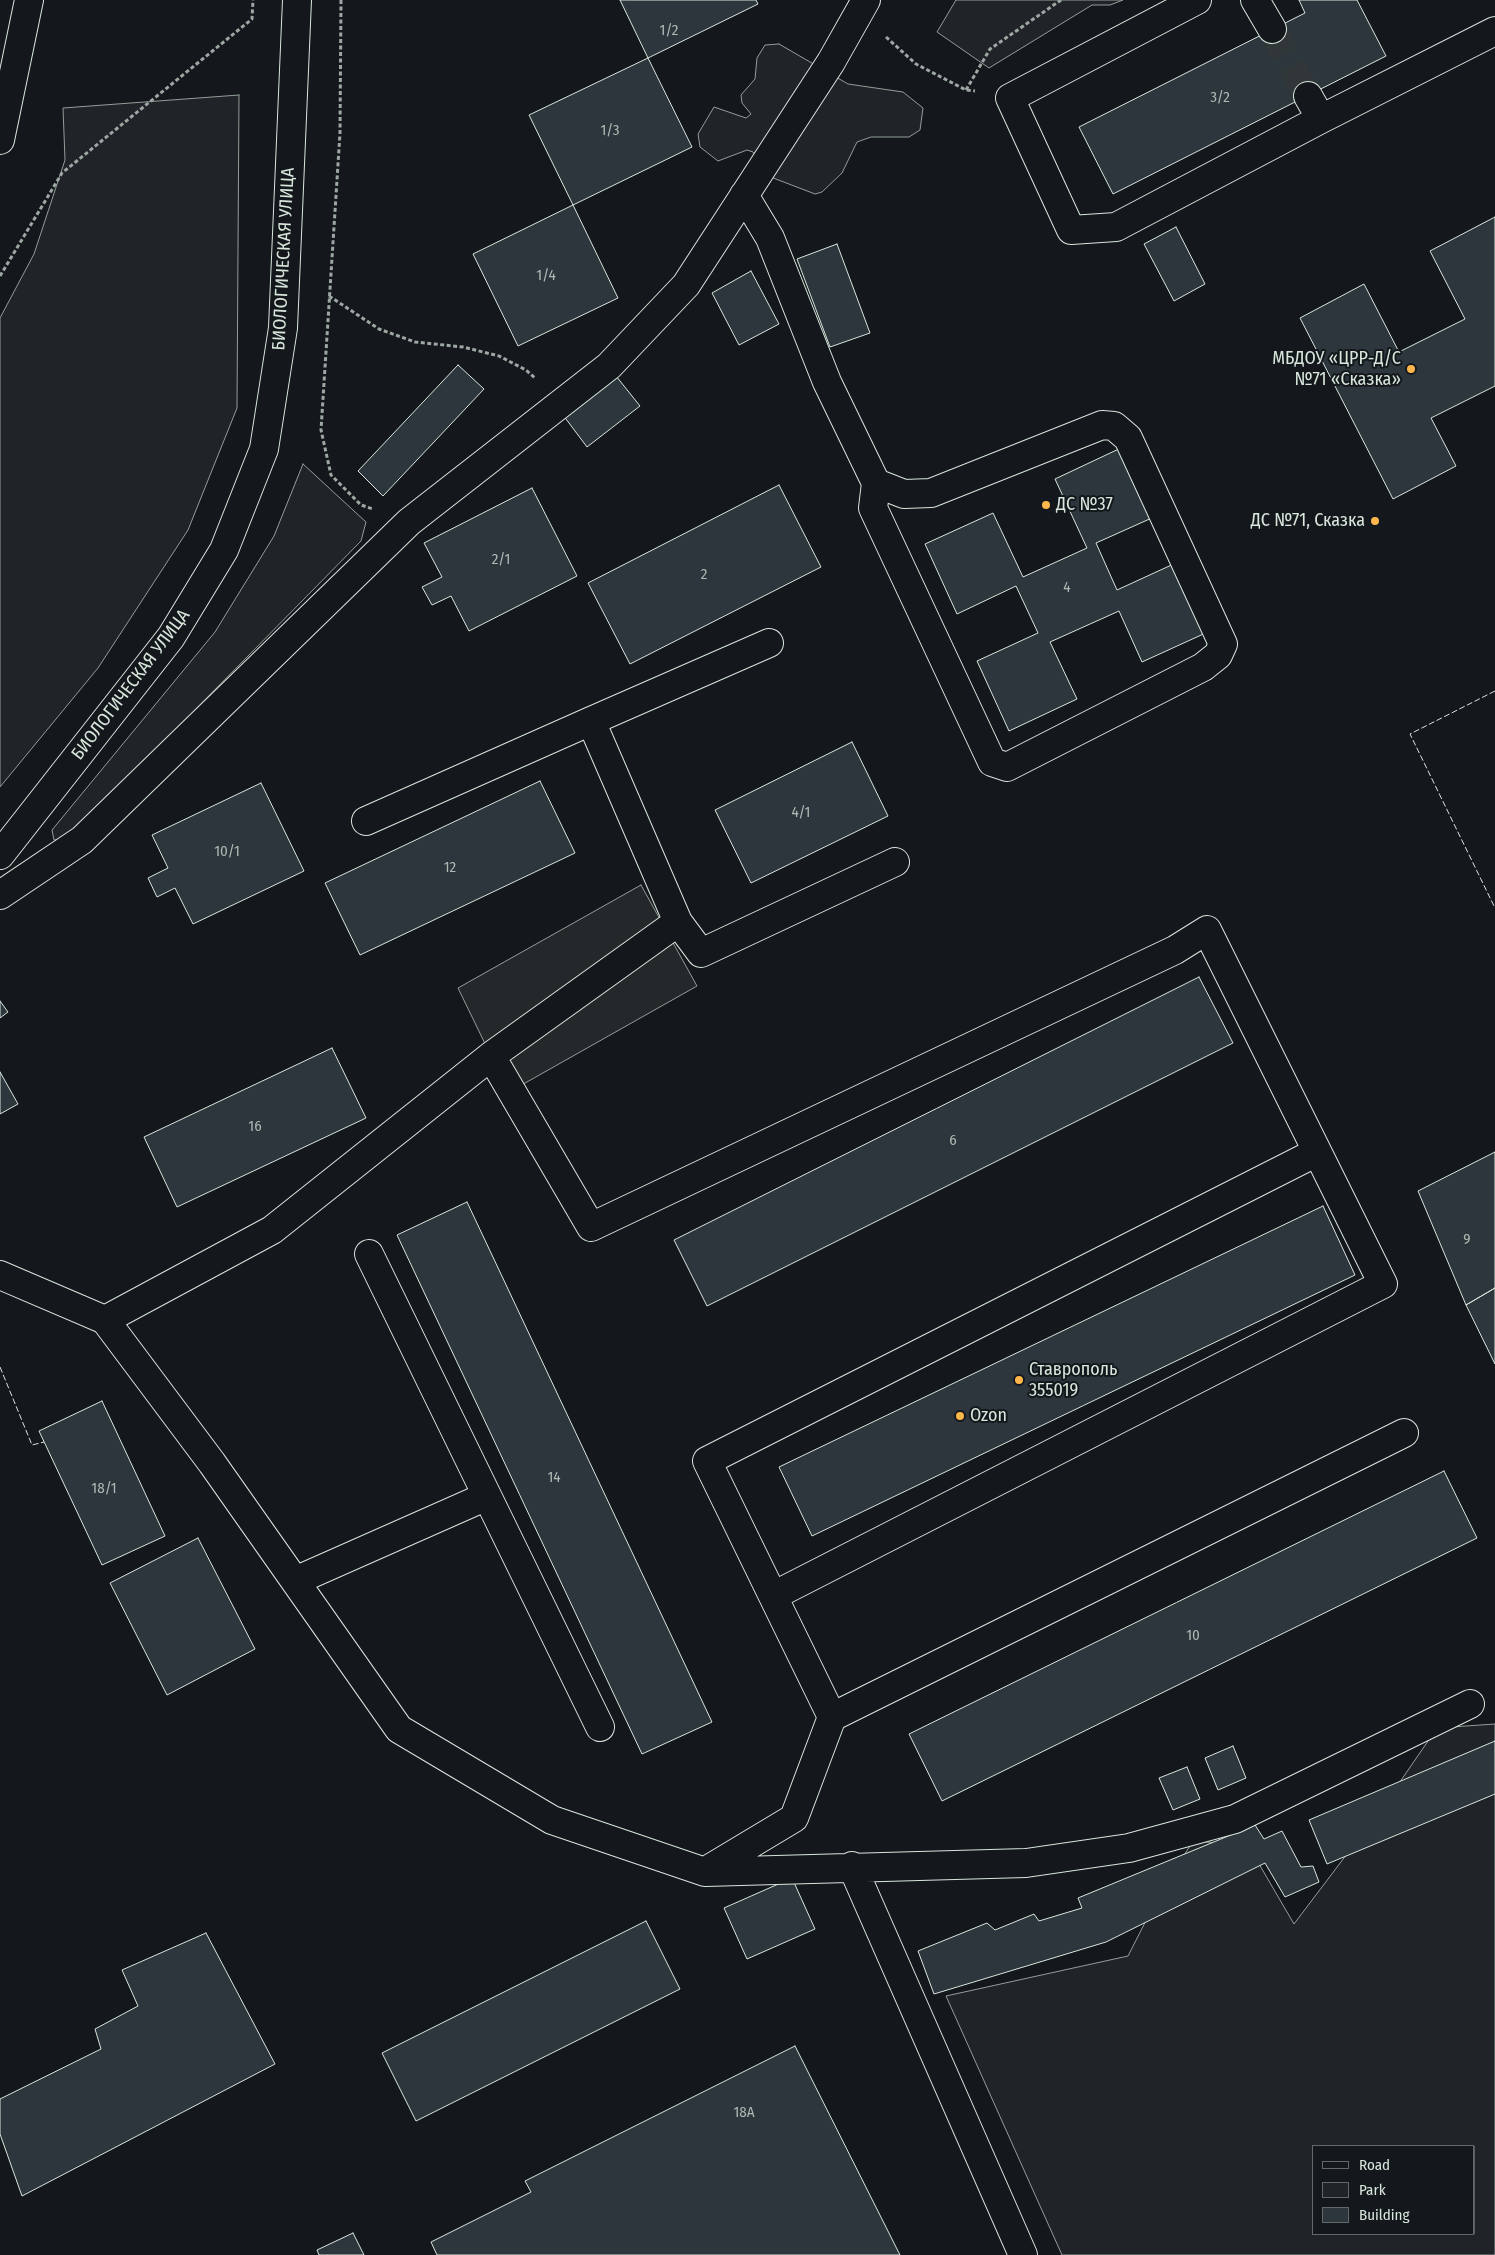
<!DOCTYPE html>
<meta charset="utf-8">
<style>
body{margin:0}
#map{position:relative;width:1495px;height:2255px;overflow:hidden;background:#14181c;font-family:"Fira Sans Condensed",sans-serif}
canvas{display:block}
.legend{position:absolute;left:1312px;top:2145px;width:162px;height:90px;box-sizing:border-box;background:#14181c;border:1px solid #626a69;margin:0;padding:6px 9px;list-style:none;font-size:15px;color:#d8e6dc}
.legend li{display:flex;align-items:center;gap:10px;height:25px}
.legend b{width:25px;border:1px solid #626a69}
</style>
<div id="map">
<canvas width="1495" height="2255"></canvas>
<ul class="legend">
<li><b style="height:6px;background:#14181c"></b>Road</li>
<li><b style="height:14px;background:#202428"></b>Park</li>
<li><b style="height:14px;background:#2c363c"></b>Building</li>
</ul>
</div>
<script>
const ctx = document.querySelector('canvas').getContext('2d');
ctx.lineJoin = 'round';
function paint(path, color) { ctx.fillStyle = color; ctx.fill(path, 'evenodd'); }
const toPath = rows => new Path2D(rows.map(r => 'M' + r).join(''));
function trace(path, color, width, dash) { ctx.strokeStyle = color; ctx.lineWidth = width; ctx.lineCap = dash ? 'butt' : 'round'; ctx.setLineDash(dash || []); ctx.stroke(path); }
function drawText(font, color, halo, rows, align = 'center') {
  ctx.font = font + ' "Fira Sans Condensed",sans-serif'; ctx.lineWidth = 4; ctx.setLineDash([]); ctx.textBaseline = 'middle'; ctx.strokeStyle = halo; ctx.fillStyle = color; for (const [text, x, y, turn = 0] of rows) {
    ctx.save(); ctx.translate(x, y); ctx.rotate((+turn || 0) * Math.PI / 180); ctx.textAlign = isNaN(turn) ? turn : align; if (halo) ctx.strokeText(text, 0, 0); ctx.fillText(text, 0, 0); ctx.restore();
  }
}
const green = toPath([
 [956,0,1123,0,1110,5,1092,5,989,68,937,32,956,0],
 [779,44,848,84,903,92,923,108,920,130,909,137,871,137,857,142,842,173,822,192,815,194,768,176,753,152,747,150,718,161,700,147,698,134,714,107,746,118,751,114,742,103,741,95,755,79,757,58,765,45,779,44],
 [239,95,237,408,188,530,98,668,0,787,0,318,34,254,65,160,63,108,239,95],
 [303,464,366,522,361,541,134,772,62,839,54,840,52,830,215,632,274,536,303,464],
 [1495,1724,1495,2255,1062,2255,946,1996,1128,1956,1159,1895,1193,1841,1248,1845,1294,1924,1384,1805,1437,1728,1495,1724],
 [1314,2146,1474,2146,1474,2234,1314,2234,1314,2146]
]);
paint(green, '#202428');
trace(green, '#939e99', 1);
const parking = toPath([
 [641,885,697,986,511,1091,491,1056,458,988,641,885]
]);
paint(parking, '#24282b');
trace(parking, '#939e99', 1);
const building = toPath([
 [620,0,756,0,758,4,648,58,620,0],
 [1299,0,1357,0,1386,56,1113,194,1079,127,1305,13,1299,0],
 [648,58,692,147,573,205,529,115,648,58],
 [573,205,618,298,518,346,473,254,573,205],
 [1495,217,1495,386,1431,418,1456,466,1393,499,1300,318,1364,284,1399,352,1465,319,1430,251,1495,217],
 [1176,227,1205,284,1174,301,1144,244,1176,227],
 [837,244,870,333,830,347,797,259,837,244],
 [751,271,779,324,739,345,712,293,751,271],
 [458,365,484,389,383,496,358,471,458,365],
 [616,376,640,406,587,447,563,415,616,376],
 [1123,447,1154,517,1096,543,1117,590,1178,562,1210,631,1142,662,1119,611,1050,642,1077,699,1009,731,977,661,1038,633,1016,586,957,614,925,544,993,513,1023,577,1087,548,1055,479,1123,447],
 [779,485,821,567,630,664,588,583,779,485],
 [532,488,577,576,469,631,451,596,432,605,422,587,442,577,424,543,532,488],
 [852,742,888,816,751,883,715,810,852,742],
 [540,781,575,853,360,955,325,883,540,781],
 [261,783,304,871,193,924,175,888,157,897,148,878,168,868,152,835,261,783],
 [1199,977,1233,1043,707,1306,674,1240,1199,977],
 [0,1001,8,1012,0,1018,0,1001],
 [332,1048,366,1118,177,1207,144,1137,332,1048],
 [0,1072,18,1104,0,1114,0,1072],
 [1495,1152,1495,1288,1466,1305,1418,1191,1495,1152],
 [467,1202,712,1722,642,1754,397,1235,467,1202],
 [1323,1206,1355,1275,812,1536,779,1467,1323,1206],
 [1495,1288,1495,1364,1466,1305,1495,1288],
 [102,1401,165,1536,102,1565,39,1431,102,1401],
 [1444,1471,1477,1538,942,1801,909,1734,1444,1471],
 [198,1538,255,1649,167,1695,110,1583,198,1538],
 [1495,1741,1495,1794,1327,1864,1309,1820,1495,1741],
 [1233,1746,1246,1778,1218,1790,1205,1758,1233,1746],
 [1187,1767,1200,1799,1173,1810,1159,1778,1187,1767],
 [1255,1825,1264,1839,1282,1831,1301,1867,1313,1866,1319,1882,1285,1897,1265,1863,1106,1942,934,1994,918,1951,987,1923,995,1930,1034,1914,1039,1921,1082,1908,1078,1898,1255,1825],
 [792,1878,815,1929,747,1959,724,1908,792,1878],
 [646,1921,680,1989,416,2121,382,2053,646,1921],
 [206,1933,275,2064,22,2196,0,2134,0,2099,101,2049,95,2029,138,2006,122,1970,206,1933],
 [795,2046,900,2255,437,2255,431,2242,531,2192,525,2181,795,2046],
 [353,2233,364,2255,319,2255,317,2250,353,2233]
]);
paint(building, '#2c363c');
trace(building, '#d8e6dc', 1);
trace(toPath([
 [1272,29,1308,96]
]), '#313739', 28, [28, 14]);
const minor = toPath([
 [1197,0,1010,98,1071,230,1116,227,1321,119,1495,31],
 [1255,0,1272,29],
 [1308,96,1321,119],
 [0,140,29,0],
 [744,195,770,238,827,382,876,483,904,494,931,493,1102,425,1114,426,1128,438,1223,644,1218,655,1203,667,1007,767,992,762,873,508,876,483],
 [591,721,769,643],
 [366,821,591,721,678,922,491,1056],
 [0,855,171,637,224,550,264,449,283,328,297,0],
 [0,895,82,840,409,522,609,366,686,285,831,62,866,0],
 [678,922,701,953,895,862],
 [369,1254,600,1727],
 [0,1275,105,1320,212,1463,399,1729,552,1820,705,1872,1026,1863,1129,1848,1235,1819,1470,1704],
 [105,1320,272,1230,491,1056,591,1227,1175,950,1207,930,1383,1284,773,1596],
 [295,1581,487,1496],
 [832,1717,707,1461,1317,1152],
 [852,1866,1023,2255],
 [709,1869,794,1818,832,1717,1404,1433]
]);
trace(minor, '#d8e6dc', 30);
trace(toPath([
 [341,0,340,133,321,430,331,475,361,505,373,509],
 [886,37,916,64,966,90,975,91],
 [966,90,990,49,1061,0],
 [0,276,62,173,252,19,253,0],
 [329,296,379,329,415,342,463,347,499,356,526,370,535,378]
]), '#9da8a2', 3, [4, 2.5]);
trace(minor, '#14181c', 28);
trace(toPath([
 [1495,691,1410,734,1495,908],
 [0,1367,32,1445,44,1442]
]), '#d8e6dc', 1, [6, 2.5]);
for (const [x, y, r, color] of [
 [1411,369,5,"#ffb74d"],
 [1046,505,5,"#ffb74d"],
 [1375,521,5,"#ffb74d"],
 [1019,1380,5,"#ffb74d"],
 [960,1416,5,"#ffb74d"]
]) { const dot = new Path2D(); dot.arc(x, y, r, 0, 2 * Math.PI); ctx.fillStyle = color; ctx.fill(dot); trace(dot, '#14181c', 2); }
drawText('15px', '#adbab4', null, [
 ["1/2",669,31],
 ["3/2",1220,98],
 ["1/3",610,131],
 ["1/4",546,276],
 ["2/1",501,560],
 ["2",704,575],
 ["4",1067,588],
 ["4/1",801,813],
 ["10/1",227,852],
 ["12",450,868],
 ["16",255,1127],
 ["6",953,1141],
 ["9",1467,1240],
 ["14",554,1478],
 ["18/1",104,1489],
 ["10",1193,1636],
 ["18А",744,2113]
]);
drawText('18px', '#d8e6dc', '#14181c', [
 ["БИОЛОГИЧЕСКАЯ УЛИЦА",284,259,-87],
 ["БИОЛОГИЧЕСКАЯ УЛИЦА",131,685,-53]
]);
drawText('18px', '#d8e6dc', '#14181c', [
 ["МБДОУ «ЦРР-Д/С",1401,359,"right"],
 ["№71 «Сказка»",1401,380,"right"],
 ["ДС №37",1056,505],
 ["ДС №71, Сказка",1365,521,"right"],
 ["Ставрополь",1029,1370],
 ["355019",1029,1391],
 ["Ozon",970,1416]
], 'left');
</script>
